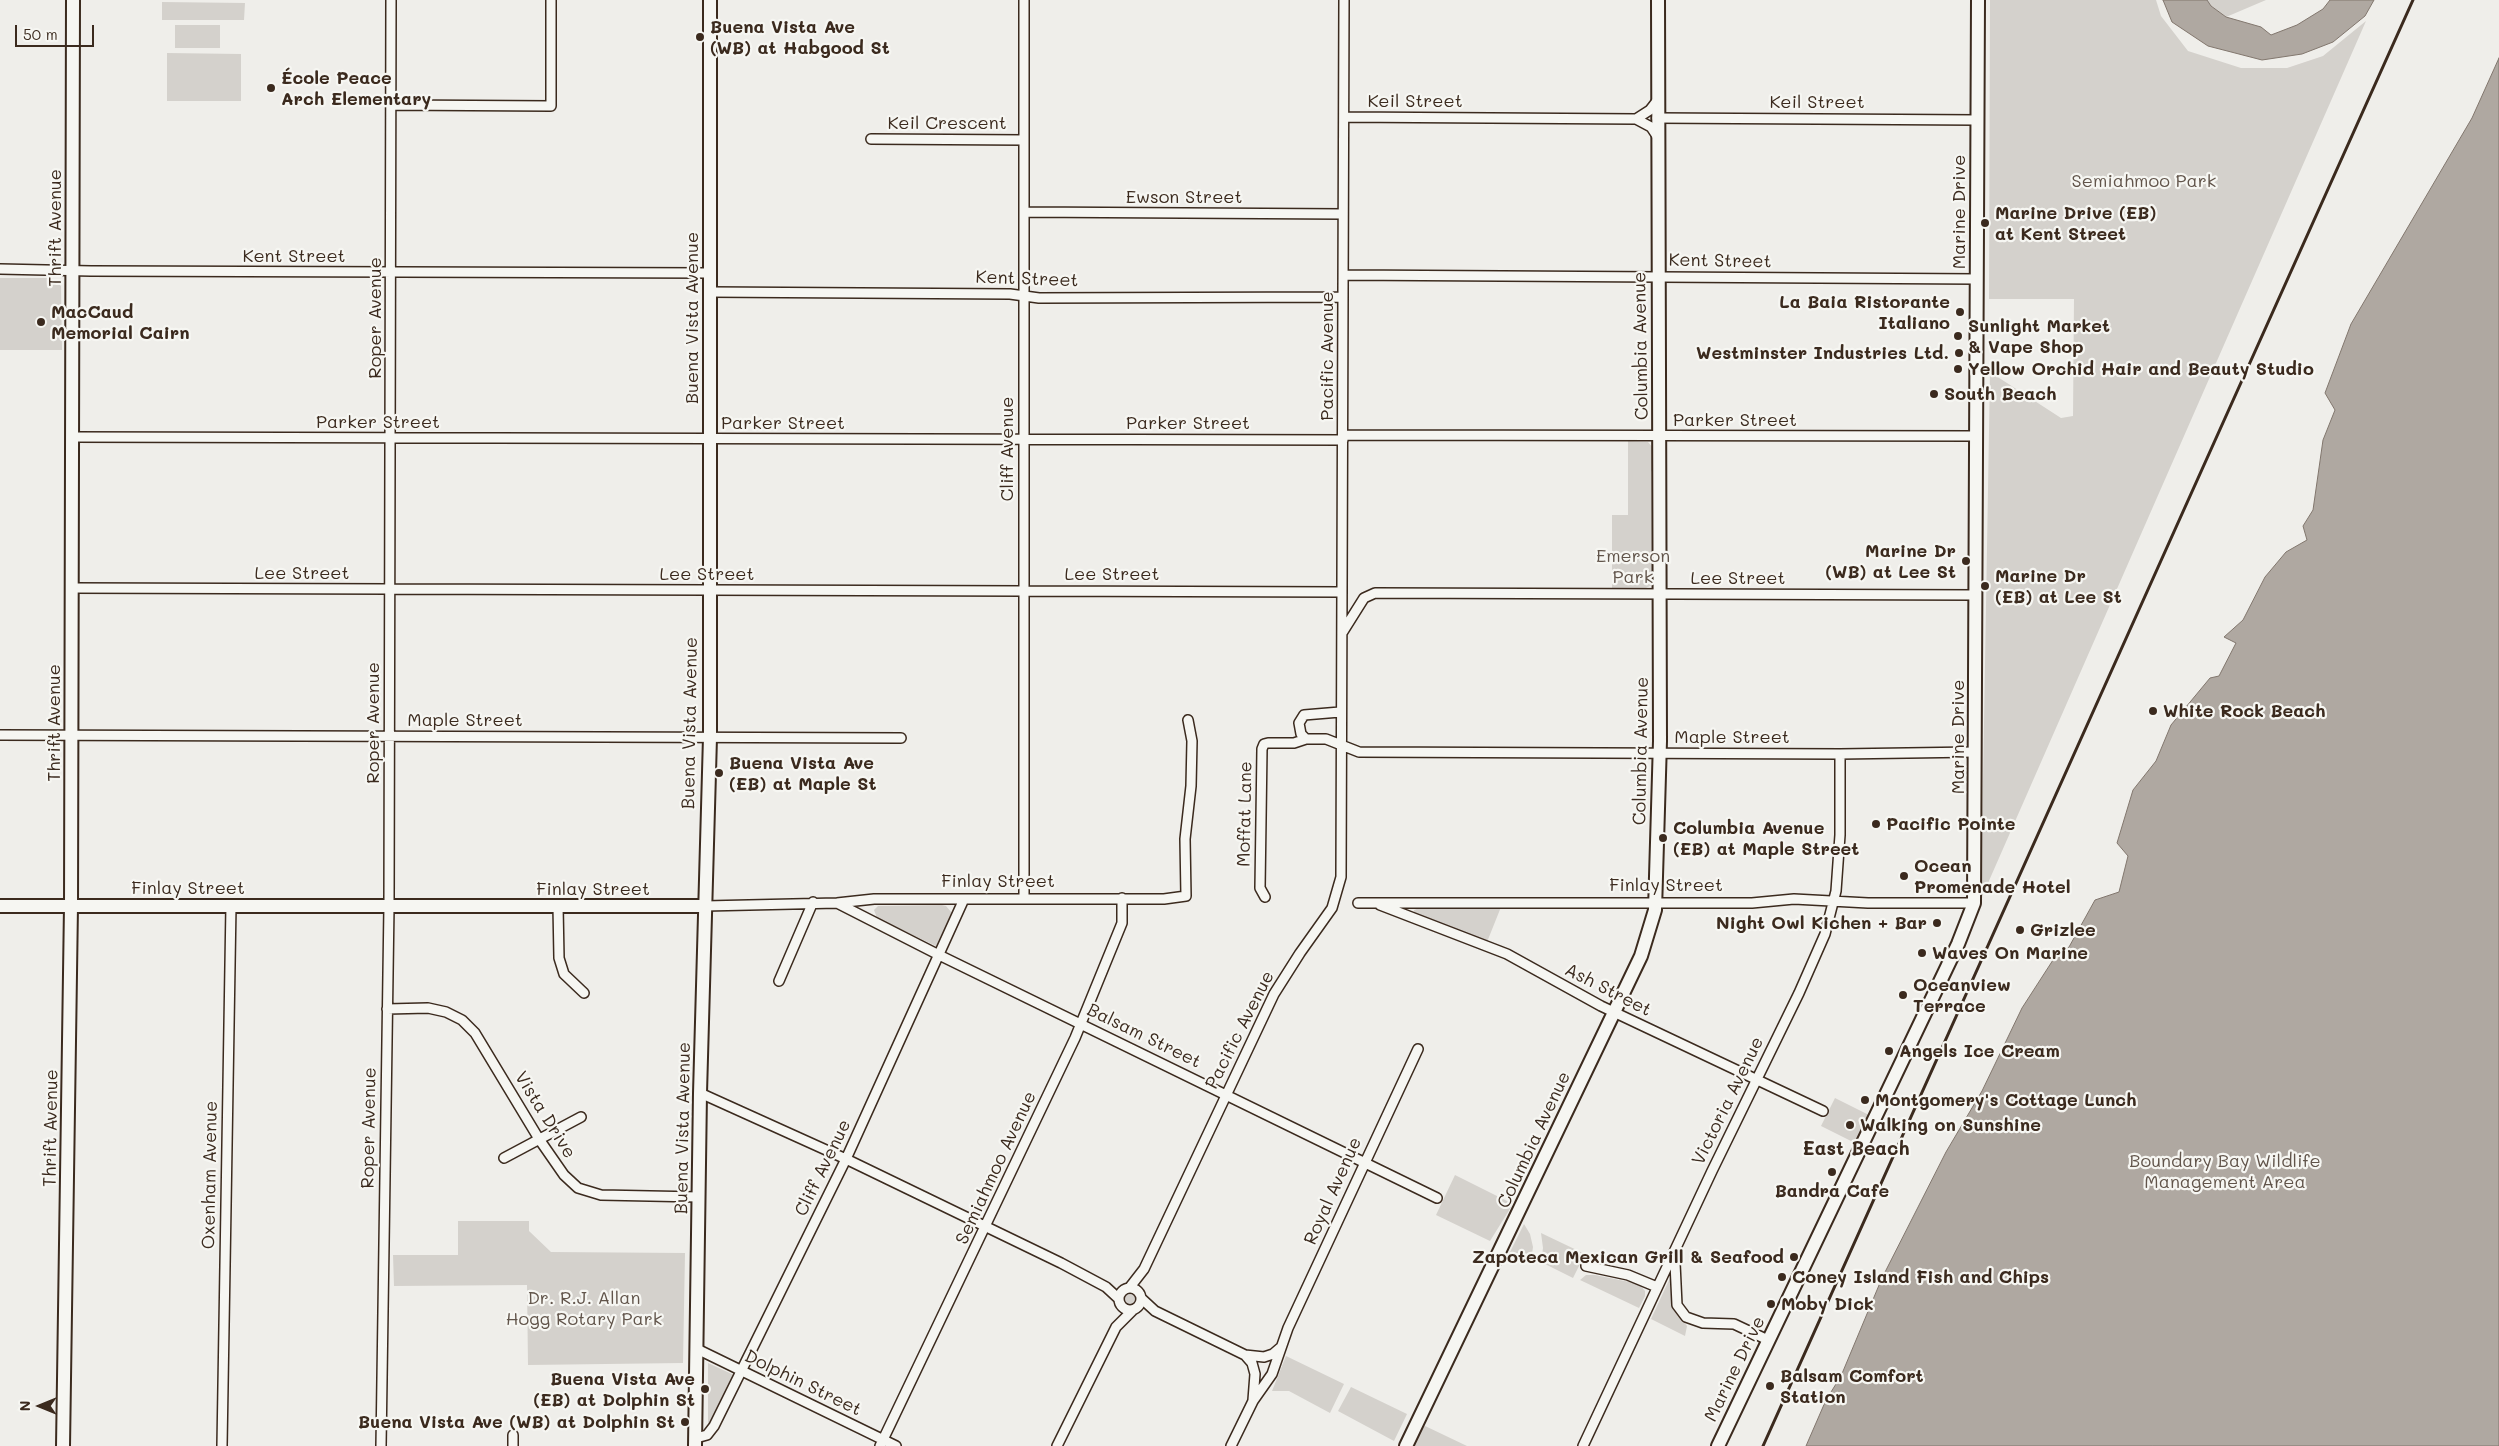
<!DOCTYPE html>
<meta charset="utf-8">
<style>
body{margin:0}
#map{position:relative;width:2499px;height:1446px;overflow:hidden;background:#efeeea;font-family:Mali,sans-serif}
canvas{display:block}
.north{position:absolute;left:15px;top:1381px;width:50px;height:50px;-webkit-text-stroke:4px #f6f6f2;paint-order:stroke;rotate:270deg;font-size:14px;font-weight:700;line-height:20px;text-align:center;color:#3b2a1e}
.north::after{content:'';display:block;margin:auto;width:18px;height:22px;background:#3b2a1e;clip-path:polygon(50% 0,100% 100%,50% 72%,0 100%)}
.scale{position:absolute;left:15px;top:25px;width:79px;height:22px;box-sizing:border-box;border:2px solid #3b2a1e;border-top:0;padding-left:6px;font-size:15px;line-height:18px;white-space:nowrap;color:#3b2a1e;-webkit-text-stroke:4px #f6f6f2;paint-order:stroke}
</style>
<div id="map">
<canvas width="2499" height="1446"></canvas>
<div class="north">N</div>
<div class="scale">50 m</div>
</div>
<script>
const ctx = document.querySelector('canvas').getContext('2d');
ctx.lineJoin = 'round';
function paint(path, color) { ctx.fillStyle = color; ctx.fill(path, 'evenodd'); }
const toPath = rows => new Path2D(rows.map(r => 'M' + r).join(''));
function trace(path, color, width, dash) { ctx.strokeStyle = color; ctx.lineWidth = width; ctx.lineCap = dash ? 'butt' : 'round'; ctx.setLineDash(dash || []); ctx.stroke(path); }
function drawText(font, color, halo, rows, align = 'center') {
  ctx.font = font + ' Mali,sans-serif'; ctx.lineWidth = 4.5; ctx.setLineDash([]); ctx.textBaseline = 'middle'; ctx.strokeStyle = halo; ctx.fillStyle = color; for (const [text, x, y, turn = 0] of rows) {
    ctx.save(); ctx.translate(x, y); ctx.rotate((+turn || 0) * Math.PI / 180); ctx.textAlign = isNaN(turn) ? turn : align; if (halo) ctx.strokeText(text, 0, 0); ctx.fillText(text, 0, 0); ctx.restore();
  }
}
paint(toPath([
 [1990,0,2156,0,2161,16,2188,51,2241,68,2287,68,2323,56,2366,21,1981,899,1990,372,2061,418,2073,416,2074,299,1989,299],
 [2207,0,2266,0,2226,17,2211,6],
 [162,2,245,3,244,20,162,20],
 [175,25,220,25,220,48,175,48],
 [167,53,241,54,241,101,167,101],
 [0,278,52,278,61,286,62,350,0,350],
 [1628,441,1648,442,1654,449,1655,464,1651,472,1651,559,1655,580,1652,585,1644,589,1612,588,1612,515,1628,515],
 [942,905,946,906,952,913,936,946,877,918,874,910,878,906],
 [1422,907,1501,907,1487,942,1414,913,1414,910],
 [1835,1098,1869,1115,1855,1143,1821,1126],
 [1455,1175,1513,1204,1490,1241,1436,1215],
 [458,1221,529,1221,529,1231,551,1252,685,1253,683,1363,528,1365,527,1285,394,1286,393,1255,458,1255],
 [1524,1224,1530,1234,1533,1247,1531,1261,1510,1252],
 [1541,1233,1585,1254,1573,1278,1541,1262,1543,1248],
 [1586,1275,1595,1275,1639,1284,1645,1291,1645,1296,1639,1308,1580,1280],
 [1670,1278,1672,1306,1687,1326,1685,1336,1651,1319],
 '1121 1298a9 9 0 1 1 18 0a9 9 0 1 1-18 0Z',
 [1286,1356,1344,1384,1330,1413,1289,1391,1272,1391],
 [708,1363,734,1375,708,1426],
 [1351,1387,1407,1414,1394,1441,1338,1411],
 [1423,1425,1467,1446,1413,1446]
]), '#d4d1cc');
const water = toPath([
 [2163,0,2207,0,2211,6,2226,17,2261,27,2271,35,2297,25,2323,9,2330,0,2374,0,2365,16,2333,42,2302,54,2262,60,2208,46,2172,22,2163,0],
 [2499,58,2499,1446,1806,1446,1826,1400,1841,1376,1882,1278,1946,1152,1982,1091,2022,1008,2053,960,2069,947,2095,900,2119,892,2128,856,2117,843,2133,790,2156,761,2171,725,2210,678,2219,676,2236,643,2224,637,2243,620,2265,577,2286,552,2307,540,2303,526,2313,510,2323,440,2335,410,2325,393,2351,324,2472,118,2499,58]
]);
paint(water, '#afa8a1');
trace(water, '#81766d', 1);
const street = toPath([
 [1024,0,1024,898],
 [391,105,551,106,551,0],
 [1344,117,1636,119,1651,127,1657,136],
 [1657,118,1977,120],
 [1636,119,1650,110,1657,101],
 [871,139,1024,140],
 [1025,212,1343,214],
 [0,269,91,271,709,273],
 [1344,275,1977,279],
 [710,292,1010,294,1039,298,1343,297],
 [1343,435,1976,436],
 [72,437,1343,440],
 [72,588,1342,592],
 [1342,633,1364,598,1375,593,1976,595],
 [1340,712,1304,715,1299,723,1301,734,1306,739,1326,739,1359,752,1840,754,1975,752],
 [0,735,901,738],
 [1265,897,1260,888,1262,749,1264,744,1268,743,1294,743,1306,739],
 [837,903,939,955,1437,1198],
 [1358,903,1752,903,1794,899,1868,903,1974,903],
 [1380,905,1507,954,1601,1006,1823,1111],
 [558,906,559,958,564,974,584,993],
 [705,906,837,903,874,899,1164,899,1186,896,1185,839,1191,786,1192,741,1188,720],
 [779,981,813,902],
 [387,1009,428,1008,446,1012,462,1020,475,1033,539,1139,564,1175,578,1188,601,1195,699,1197],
 [700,1093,846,1159,1061,1263,1106,1287,1119,1299],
 [504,1158,581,1117],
 [1673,1254,1675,1263,1677,1305,1686,1317,1703,1323,1734,1324,1768,1340],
 [1586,1266,1628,1275,1657,1287],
 [1130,1287,1144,1269,1274,994,1300,953,1332,908,1341,877,1344,0],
 '1119 1299a11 11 0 1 1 22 0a11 11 0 1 1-22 0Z',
 [1142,1299,1155,1311,1245,1355,1252,1363,1255,1374,1253,1400],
 [697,1349,896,1446],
 [1245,1355,1264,1357,1273,1354,1280,1348],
 [696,1438,707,1435,714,1426,846,1159,964,899],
 [222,1446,231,905],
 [381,1446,389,906,391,0],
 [513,1446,513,1435],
 [880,1446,1075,1038,1122,923,1122,898],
 [1057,1446,1116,1327,1133,1310],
 [1231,1446,1253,1401,1272,1374,1288,1328,1418,1049],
 [1583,1446,1712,1171,1799,993,1825,934,1836,891,1840,835,1840,754]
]);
const secondary = toPath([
 [0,906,705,906],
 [63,1446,71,906,73,0],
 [695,1446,700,1093,710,737,710,0],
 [1406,1446,1641,956,1655,910,1660,741,1658,0],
 [1718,1446,1958,944,1974,903,1978,0]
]);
trace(street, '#3b2a1e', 12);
trace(secondary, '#3b2a1e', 16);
trace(street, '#f6f6f2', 9);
trace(secondary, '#f6f6f2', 12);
trace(toPath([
 [1763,1446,2413,0]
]), '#3b2a1e', 3);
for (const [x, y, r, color] of [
 [700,37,5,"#3b2a1e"],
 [271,88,5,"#3b2a1e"],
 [1985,223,5,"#3b2a1e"],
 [1960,312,5,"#3b2a1e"],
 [41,322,5,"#3b2a1e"],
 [1958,336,5,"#3b2a1e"],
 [1959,353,5,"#3b2a1e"],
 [1958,369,5,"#3b2a1e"],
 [1934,394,5,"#3b2a1e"],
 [1966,561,5,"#3b2a1e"],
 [1985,586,5,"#3b2a1e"],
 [2153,711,5,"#3b2a1e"],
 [719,773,5,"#3b2a1e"],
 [1876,824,5,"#3b2a1e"],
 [1663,838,5,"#3b2a1e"],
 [1904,876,5,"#3b2a1e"],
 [1937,923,5,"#3b2a1e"],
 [2020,930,5,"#3b2a1e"],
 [1922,953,5,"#3b2a1e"],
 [1903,995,5,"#3b2a1e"],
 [1889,1051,5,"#3b2a1e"],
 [1865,1100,5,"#3b2a1e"],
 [1850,1125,5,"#3b2a1e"],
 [1832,1172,5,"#3b2a1e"],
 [1794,1257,5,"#3b2a1e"],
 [1782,1277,5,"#3b2a1e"],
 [1771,1304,5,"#3b2a1e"],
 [1770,1386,5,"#3b2a1e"],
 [705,1389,5,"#3b2a1e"],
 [685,1422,5,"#3b2a1e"]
]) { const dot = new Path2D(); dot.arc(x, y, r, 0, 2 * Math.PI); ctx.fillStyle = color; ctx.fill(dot); trace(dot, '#f6f6f2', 2); }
drawText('bold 18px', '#3b2a1e', '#f6f6f2', [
 ["Buena Vista Ave",710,27],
 ["(WB) at Habgood St",710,48],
 ["École Peace",281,78],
 ["Arch Elementary",281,99],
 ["Marine Drive (EB)",1995,213],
 ["at Kent Street",1995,234],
 ["La Baia Ristorante",1950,302,"right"],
 ["Italiano",1950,323,"right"],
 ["MacCaud",51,312],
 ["Memorial Cairn",51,333],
 ["Sunlight Market",1968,326],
 ["& Vape Shop",1968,347],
 ["Westminster Industries Ltd.",1949,353,"right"],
 ["Yellow Orchid Hair and Beauty Studio",1968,369],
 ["South Beach",1944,394],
 ["Marine Dr",1956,551,"right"],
 ["(WB) at Lee St",1956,572,"right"],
 ["Marine Dr",1995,576],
 ["(EB) at Lee St",1995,597],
 ["White Rock Beach",2163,711],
 ["Buena Vista Ave",729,763],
 ["(EB) at Maple St",729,784],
 ["Pacific Pointe",1886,824],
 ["Columbia Avenue",1673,828],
 ["(EB) at Maple Street",1673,849],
 ["Ocean",1914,866],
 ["Promenade Hotel",1914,887],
 ["Night Owl Kichen + Bar",1927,923,"right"],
 ["Grizlee",2030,930],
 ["Waves On Marine",1932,953],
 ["Oceanview",1913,985],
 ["Terrace",1913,1006],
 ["Angels Ice Cream",1899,1051],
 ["Montgomery's Cottage Lunch",1875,1100],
 ["Walking on Sunshine",1860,1125],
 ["Bandra Cafe",1832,1191,"center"],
 ["Zapoteca Mexican Grill & Seafood",1784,1257,"right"],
 ["Coney Island Fish and Chips",1792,1277],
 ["Moby Dick",1781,1304],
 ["Balsam Comfort",1780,1376],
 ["Station",1780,1397],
 ["Buena Vista Ave",695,1379,"right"],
 ["(EB) at Dolphin St",695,1400,"right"],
 ["Buena Vista Ave (WB) at Dolphin St",675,1422,"right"]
], 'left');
drawText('18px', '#3b2a1e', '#f6f6f2', [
 ["Keil Street",1415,101],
 ["Keil Street",1817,102],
 ["Keil Crescent",947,123],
 ["Ewson Street",1184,197],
 ["Marine Drive",1959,212,-90],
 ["Thrift Avenue",55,228,-90],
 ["Kent Street",294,256],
 ["Kent Street",1720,261,1],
 ["Kent Street",1027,279,2],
 ["Roper Avenue",375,318,-90],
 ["Buena Vista Avenue",692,318,-90],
 ["Columbia Avenue",1641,346,-91],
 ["Pacific Avenue",1327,356,-90],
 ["Parker Street",1735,420],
 ["Parker Street",378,422],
 ["Parker Street",783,423],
 ["Parker Street",1188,423],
 ["Cliff Avenue",1007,449,-90],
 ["Lee Street",302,573],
 ["Lee Street",707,574],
 ["Lee Street",1112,574],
 ["Lee Street",1738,578],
 ["Maple Street",465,720],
 ["Thrift Avenue",54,723,-90],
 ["Roper Avenue",373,723,-90],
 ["Buena Vista Avenue",690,723,-89],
 ["Maple Street",1732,737],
 ["Marine Drive",1958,737,-90],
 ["Columbia Avenue",1641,751,-89],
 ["Moffat Lane",1245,814,-89],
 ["Finlay Street",998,881],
 ["Finlay Street",1666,885],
 ["Finlay Street",188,888],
 ["Finlay Street",593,889],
 ["Ash Street",1608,990,27],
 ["Pacific Avenue",1240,1030,-63],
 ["Balsam Street",1144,1036,26],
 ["Victoria Avenue",1728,1101,-64],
 ["Vista Drive",545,1115,58],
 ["Thrift Avenue",51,1128,-89],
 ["Roper Avenue",369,1128,-89],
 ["Buena Vista Avenue",683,1128,-89],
 ["Columbia Avenue",1534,1140,-65],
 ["Cliff Avenue",823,1168,-64],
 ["Semiahmoo Avenue",996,1168,-65],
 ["Oxenham Avenue",210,1175,-89],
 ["Royal Avenue",1333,1191,-66],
 ["Marine Drive",1735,1369,-64],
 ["Dolphin Street",803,1383,26]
]);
drawText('18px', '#61544a', '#f6f6f2', [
 ["Semiahmoo Park",2144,181],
 ["Emerson",1633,556],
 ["Park",1633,577],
 ["Boundary Bay Wildlife",2225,1161],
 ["Management Area",2225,1182],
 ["Dr. R.J. Allan",584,1298],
 ["Hogg Rotary Park",584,1319]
]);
drawText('bold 19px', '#3b2a1e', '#f6f6f2', [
 ["East Beach",1856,1149]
]);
</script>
